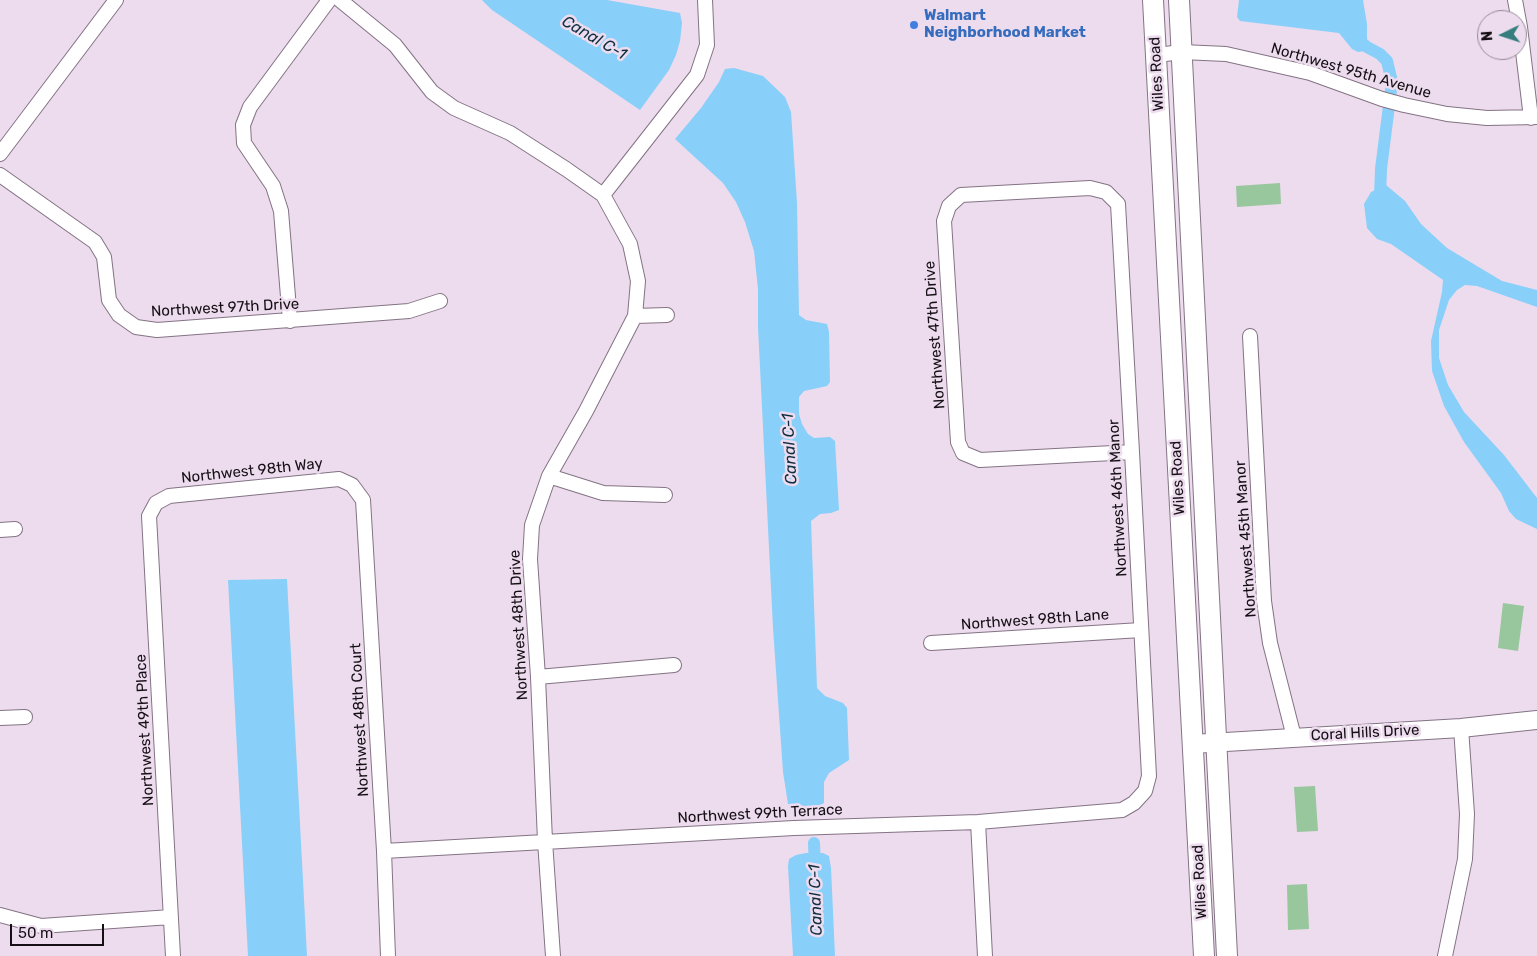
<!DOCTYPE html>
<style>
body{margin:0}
#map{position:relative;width:1537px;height:956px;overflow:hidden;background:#eddcee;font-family:Rubik,sans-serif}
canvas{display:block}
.north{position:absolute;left:1477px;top:10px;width:50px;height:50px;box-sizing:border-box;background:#eddcee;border:1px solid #978a98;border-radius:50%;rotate:266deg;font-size:14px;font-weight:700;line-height:20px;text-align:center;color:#161016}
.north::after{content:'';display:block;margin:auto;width:18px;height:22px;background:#357e7d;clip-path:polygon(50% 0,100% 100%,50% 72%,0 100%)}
.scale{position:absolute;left:10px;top:924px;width:94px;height:22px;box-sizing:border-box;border:2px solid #161016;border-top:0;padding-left:6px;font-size:15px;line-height:18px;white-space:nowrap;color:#161016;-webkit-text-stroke:4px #eddcee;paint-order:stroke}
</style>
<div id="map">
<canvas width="1537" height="956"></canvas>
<div class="north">N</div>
<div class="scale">50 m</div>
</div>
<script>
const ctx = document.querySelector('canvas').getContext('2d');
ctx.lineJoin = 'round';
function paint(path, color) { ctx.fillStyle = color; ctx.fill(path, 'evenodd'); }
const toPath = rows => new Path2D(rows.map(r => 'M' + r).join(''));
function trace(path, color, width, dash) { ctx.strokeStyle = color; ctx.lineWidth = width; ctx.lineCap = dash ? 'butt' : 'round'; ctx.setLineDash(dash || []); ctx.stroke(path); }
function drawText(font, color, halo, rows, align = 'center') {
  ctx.font = font + ' Rubik,sans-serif'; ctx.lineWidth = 5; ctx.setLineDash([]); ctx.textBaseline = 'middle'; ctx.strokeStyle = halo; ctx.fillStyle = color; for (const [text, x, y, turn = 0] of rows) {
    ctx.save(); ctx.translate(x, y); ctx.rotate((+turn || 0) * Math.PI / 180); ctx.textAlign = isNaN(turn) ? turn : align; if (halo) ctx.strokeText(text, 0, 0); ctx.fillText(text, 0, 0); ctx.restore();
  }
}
paint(toPath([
 [1280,183,1281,204,1237,207,1236,186],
 [1503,603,1524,606,1518,651,1498,648],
 [1315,786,1318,831,1297,832,1294,787],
 [1307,884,1309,929,1288,930,1287,885]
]), '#98c69d');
paint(toPath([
 [482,0,607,0,680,13,682,23,680,41,676,55,669,70,640,110,492,10],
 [1239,0,1363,0,1367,24,1367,47,1365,51,1358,52,1352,49,1339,33,1240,21,1237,17],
 [734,68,763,76,785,97,791,112,797,203,799,315,806,320,827,324,829,332,830,382,827,386,804,391,799,397,799,414,802,424,808,434,814,438,830,437,835,441,839,510,831,513,820,514,811,521,817,688,825,696,843,703,847,708,849,760,829,773,824,782,824,803,812,810,788,804,783,772,773,628,758,327,758,289,754,251,745,222,736,202,723,183,675,139,701,108,719,82,725,69],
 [1386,185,1405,201,1421,224,1447,248,1502,281,1537,290,1537,307,1477,286,1465,285,1457,290,1449,300,1439,330,1439,358,1448,385,1464,412,1504,455,1537,498,1537,529,1516,519,1509,511,1501,493,1464,442,1444,406,1432,371,1431,341,1442,292,1443,280,1391,244,1377,239,1367,228,1364,204,1371,192],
 [287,579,307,956,248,956,228,580],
 [806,853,823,853,829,856,831,868,835,956,793,956,788,866,789,859,796,855]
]), '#88cff9');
trace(toPath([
 [1354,36,1367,47,1380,54,1387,61,1392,82,1381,169,1380,197,1383,205],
 [814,843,815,869]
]), '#88cff9', 12);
const minor = toPath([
 [340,0,395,45,432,92,454,108,510,133,566,169,603,195,630,244,638,281,635,316,586,411,549,476,532,525,530,559,538,677,545,841,553,956],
 [1515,0,1520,27,1531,118],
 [1157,55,1182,52,1226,54,1310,73,1382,99,1404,105,1447,114,1487,118,1537,117],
 [0,154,116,0],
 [0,175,95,242,104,257,109,300,119,315,136,327,157,330,409,311,440,301],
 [603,195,697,75,707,45,705,0],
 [635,316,667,315],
 [290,321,281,211,273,186,244,143,243,125,250,107,329,0],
 [1250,336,1264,601,1270,643,1294,737],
 [549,476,603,493,665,495],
 [0,530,15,529],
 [931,643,1141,630],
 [538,677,674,665],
 [0,718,25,717],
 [978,822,985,956],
 [384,851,794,828,978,822,1122,810,1134,803,1145,791,1149,776,1132,452,1118,204,1106,192,1090,188,961,195,949,206,944,221,958,442,963,453,980,460,1132,452],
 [0,915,41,926,171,917],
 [173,956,149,516,156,503,169,496,339,479,352,485,363,500,384,851,388,956],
 [1445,956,1465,859,1467,814,1461,728]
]);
const tertiary = toPath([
 [1192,744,1461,728,1537,720]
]);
const secondary = toPath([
 [1153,0,1204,956],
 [1179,0,1227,956]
]);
trace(minor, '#837384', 16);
trace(tertiary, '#837384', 20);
trace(secondary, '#837384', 22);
trace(minor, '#fff', 14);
trace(tertiary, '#fff', 18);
trace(secondary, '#fff', 20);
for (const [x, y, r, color] of [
 [914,25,5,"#3f7fe0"]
]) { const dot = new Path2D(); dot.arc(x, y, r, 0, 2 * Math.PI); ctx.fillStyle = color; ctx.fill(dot); trace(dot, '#eddcee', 2); }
drawText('bold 15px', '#366cbe', '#eddcee', [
 ["Walmart",924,16],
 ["Neighborhood Market",924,33]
], 'left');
drawText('15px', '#161016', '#eddcee', [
 ["Northwest 95th Avenue",1351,71,16],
 ["Wiles Road",1157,74,-93],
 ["Northwest 97th Drive",225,308,-3],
 ["Northwest 47th Drive",935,335,-94],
 ["Northwest 98th Way",252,471,-6],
 ["Wiles Road",1178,478,-93],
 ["Northwest 46th Manor",1118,498,-93],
 ["Northwest 45th Manor",1246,539,-94],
 ["Northwest 98th Lane",1035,620,-4],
 ["Northwest 48th Drive",519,625,-93],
 ["Northwest 48th Court",360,720,-93],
 ["Northwest 49th Place",145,730,-93],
 ["Coral Hills Drive",1365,733,-3],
 ["Northwest 99th Terrace",760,814,-3],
 ["Wiles Road",1200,882,-93]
]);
drawText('italic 16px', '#0f2f41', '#eddcee', [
 ["Canal C-1",594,38,30],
 ["Canal C-1",790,449,-93],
 ["Canal C-1",816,900,-92]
]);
</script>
